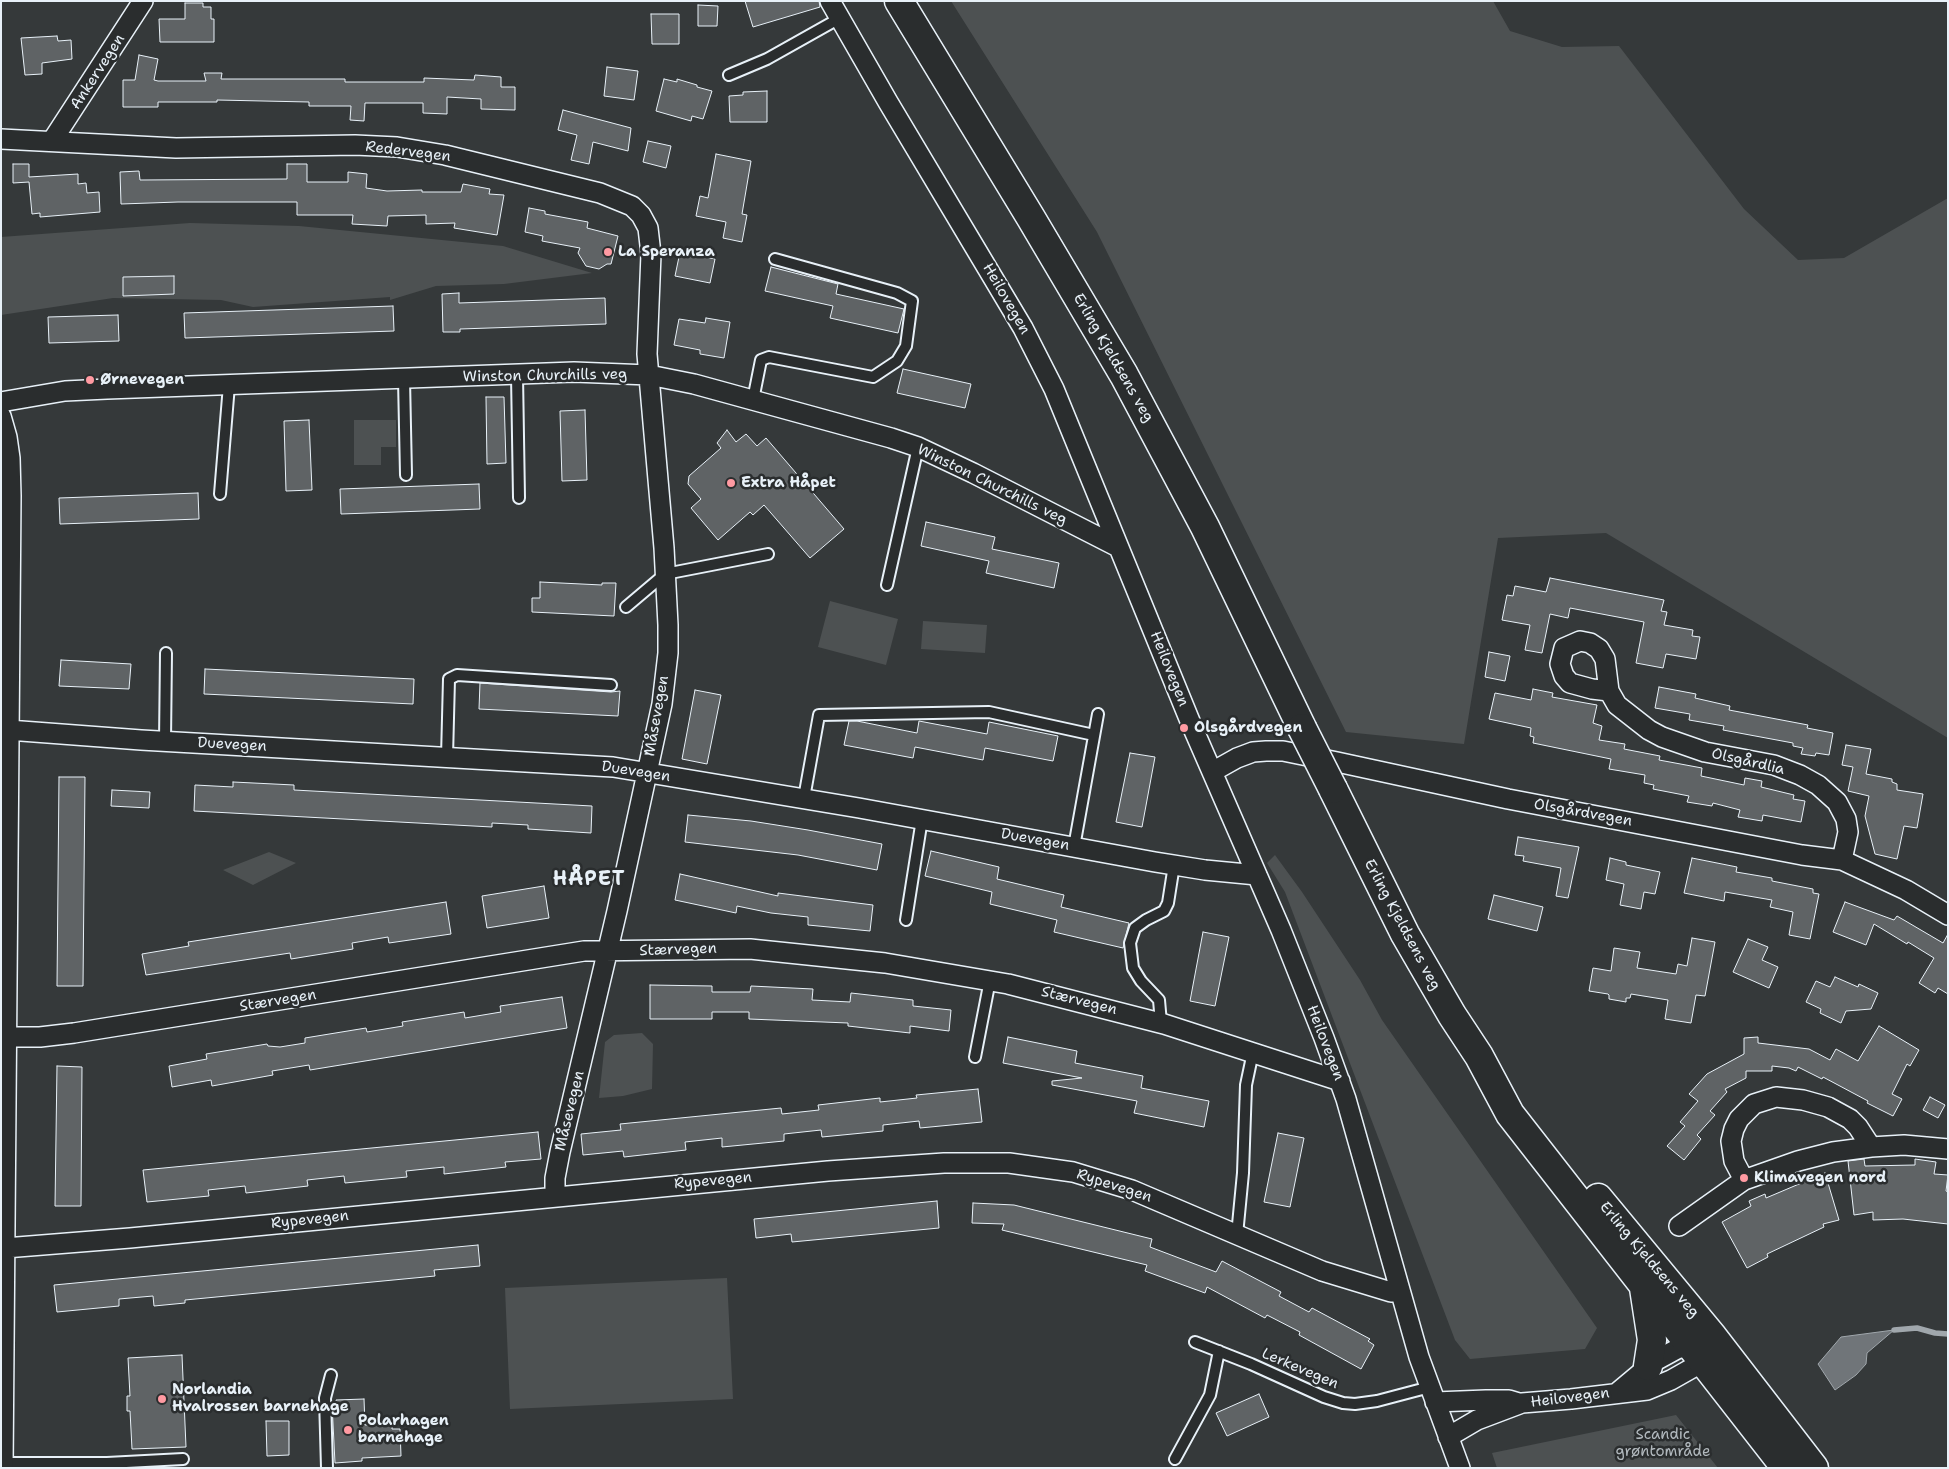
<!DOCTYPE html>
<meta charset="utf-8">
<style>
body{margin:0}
#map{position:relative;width:1949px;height:1469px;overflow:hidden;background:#35393a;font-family:"Shantell Sans",sans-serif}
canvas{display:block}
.frame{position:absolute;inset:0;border:2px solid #e8f1f8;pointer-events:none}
</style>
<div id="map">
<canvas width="1949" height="1469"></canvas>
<div class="frame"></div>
</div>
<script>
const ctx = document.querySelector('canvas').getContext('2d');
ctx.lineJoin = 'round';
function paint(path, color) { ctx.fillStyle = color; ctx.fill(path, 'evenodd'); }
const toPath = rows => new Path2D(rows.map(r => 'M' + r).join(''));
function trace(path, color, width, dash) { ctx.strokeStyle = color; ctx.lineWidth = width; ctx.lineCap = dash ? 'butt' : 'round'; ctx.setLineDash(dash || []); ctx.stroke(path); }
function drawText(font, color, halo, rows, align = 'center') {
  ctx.font = font + ' "Shantell Sans",sans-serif'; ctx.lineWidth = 5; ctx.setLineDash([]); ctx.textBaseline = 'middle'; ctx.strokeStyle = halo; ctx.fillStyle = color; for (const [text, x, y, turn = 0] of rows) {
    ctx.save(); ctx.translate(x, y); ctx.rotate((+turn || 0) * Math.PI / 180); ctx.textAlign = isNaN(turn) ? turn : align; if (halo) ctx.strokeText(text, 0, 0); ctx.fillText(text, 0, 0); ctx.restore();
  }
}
paint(toPath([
 [951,1,1493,1,1510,31,1562,47,1619,46,1744,209,1798,260,1844,258,1948,198,1948,738,1606,533,1498,538,1464,744,1346,732,1097,232],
 [190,223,299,226,503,246,592,273,504,284,436,286,390,300,390,297,253,307,221,300,113,298,1,315,1,237],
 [354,420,396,420,396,447,381,447,381,465,354,465],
 [830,601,898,619,886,665,818,647],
 [923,621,987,625,985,653,921,649],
 [269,852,296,863,253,885,223,870],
 [1275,855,1302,892,1360,980,1382,1020,1597,1328,1585,1349,1470,1359,1455,1340,1285,892,1267,863],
 [642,1033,653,1044,652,1089,623,1096,599,1098,605,1042,614,1035],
 [727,1278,733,1399,510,1409,505,1288],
 [1676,1415,1718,1468,1497,1468,1492,1453]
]), '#4d5152');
const water = toPath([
 [1894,1330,1867,1353,1866,1364,1856,1375,1835,1390,1818,1364,1841,1337,1894,1330]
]);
paint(water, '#707579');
trace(water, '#a0a7ac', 1);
trace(toPath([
 [1894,1330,1917,1328,1935,1333,1948,1334]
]), '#a0a7ac', 5.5);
const building = toPath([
 [745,1,819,1,820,7,753,27,745,1],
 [185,3,203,3,203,7,211,7,211,19,214,19,214,42,160,42,159,19,185,19,185,3],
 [698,5,718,6,717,26,698,26,698,5],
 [651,14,679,14,679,44,652,44,651,14],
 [57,36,58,41,71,40,72,59,42,63,42,74,25,75,21,38,57,36],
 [139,55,158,59,154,80,158,81,206,81,204,73,222,73,221,79,345,79,345,82,424,82,424,78,474,80,475,75,501,77,501,87,515,87,515,110,481,109,481,99,447,97,447,114,423,113,423,103,365,103,364,121,350,120,351,106,309,106,309,102,217,100,217,102,158,102,158,107,123,107,123,80,135,80,139,55],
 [607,67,638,71,634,100,604,96,607,67],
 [664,79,677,82,677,79,697,85,697,87,712,91,703,119,692,116,691,121,656,111,664,79],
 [767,91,767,122,730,122,729,96,743,95,743,92,767,91],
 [563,110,631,128,628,151,593,142,589,164,571,160,577,135,558,130,563,110],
 [648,141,671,146,666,168,643,162,648,141],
 [716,154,751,161,742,214,747,215,742,242,723,238,726,222,696,216,700,196,708,198,716,154],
 [13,164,29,164,29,177,78,174,78,184,86,183,87,193,99,192,100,212,40,217,40,213,32,214,29,182,13,183,13,164],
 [287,164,307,164,307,182,348,182,348,172,367,174,366,188,387,191,422,190,422,192,461,192,463,184,490,189,489,194,504,195,497,235,454,228,455,223,426,224,426,215,388,216,387,226,352,224,353,215,297,215,297,202,178,202,121,204,120,172,139,171,140,180,287,179,287,164],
 [529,208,545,211,545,214,588,222,587,228,618,236,611,264,607,264,599,269,586,266,578,253,580,248,542,241,543,236,525,232,529,208],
 [680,252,715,259,710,283,675,276,680,252],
 [771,267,838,284,836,294,904,309,898,333,830,318,833,306,765,291,771,267],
 [174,276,174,294,123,296,123,277,174,276],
 [459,293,459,303,605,298,606,324,460,329,460,332,443,332,442,294,459,293],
 [393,306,394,331,185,338,184,313,393,306],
 [118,315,119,341,49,343,48,317,118,315],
 [706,318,730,322,724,358,700,354,700,350,674,345,679,319,705,323,706,318],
 [903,369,971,384,965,408,897,393,903,369],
 [486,397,504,397,506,463,487,464,486,397],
 [585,410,587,480,562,481,560,411,585,410],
 [309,420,312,490,286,491,284,421,309,420],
 [727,430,736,442,746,434,757,446,766,438,844,529,810,558,764,505,753,515,750,512,718,540,691,508,701,499,688,484,689,476,721,448,717,443,727,430],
 [479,484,480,509,341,514,340,489,479,484],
 [198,493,199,519,60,524,59,498,198,493],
 [926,522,995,537,992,549,1059,563,1054,588,986,573,989,561,921,546,926,522],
 [1550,578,1664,600,1661,611,1667,612,1664,625,1693,630,1692,636,1700,637,1696,659,1666,654,1663,668,1636,663,1644,622,1570,608,1568,618,1550,614,1542,653,1525,650,1530,625,1502,620,1507,595,1513,596,1515,586,1546,592,1550,578],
 [540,582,602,585,602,583,616,583,614,616,532,612,532,598,540,598,540,582],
 [1489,652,1510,656,1505,681,1485,677,1489,652],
 [61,660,131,664,129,689,59,686,61,660],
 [205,669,414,679,413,704,204,694,205,669],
 [480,683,611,692,620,691,618,716,479,709,480,683],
 [1659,687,1696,694,1695,698,1730,706,1729,710,1808,725,1807,728,1833,733,1829,755,1816,753,1815,756,1801,754,1803,748,1793,746,1793,743,1723,730,1724,726,1689,720,1690,714,1655,708,1659,687],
 [1533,689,1553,693,1552,697,1597,705,1593,723,1602,726,1599,740,1625,744,1624,749,1660,756,1659,760,1702,768,1701,776,1744,785,1745,778,1762,781,1761,787,1794,795,1793,799,1805,801,1801,822,1763,815,1762,821,1738,817,1740,810,1713,803,1712,806,1687,802,1689,796,1653,789,1654,785,1644,783,1645,775,1609,769,1611,759,1533,743,1534,737,1530,736,1531,728,1489,719,1495,693,1531,700,1533,689],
 [695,690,721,695,707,764,682,759,695,690],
 [849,721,857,721,917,733,919,721,987,734,989,722,1058,736,1053,761,985,748,983,760,915,747,913,758,844,745,849,721],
 [1846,745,1871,749,1866,774,1892,779,1892,782,1897,784,1897,790,1923,794,1917,828,1904,826,1897,859,1875,854,1865,816,1869,796,1848,791,1853,767,1842,765,1846,745],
 [1130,753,1155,757,1142,827,1116,822,1130,753],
 [59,777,85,777,83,986,57,986,59,777],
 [233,782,294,785,294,790,592,806,591,833,528,829,528,825,492,823,492,827,194,811,195,785,233,787,233,782],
 [112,790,150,792,149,808,111,806,112,790],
 [688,815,751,821,808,830,882,844,877,870,798,855,685,842,688,815],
 [1518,837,1579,847,1568,898,1556,896,1561,868,1523,861,1524,856,1515,855,1518,837],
 [931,851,999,867,997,879,1064,895,1061,907,1129,923,1123,948,1054,932,1057,920,990,904,992,892,925,876,931,851],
 [1610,858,1626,862,1626,865,1660,872,1655,894,1644,892,1641,909,1620,905,1624,884,1606,880,1610,858],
 [1692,858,1737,867,1736,872,1772,878,1772,881,1813,889,1813,893,1819,894,1810,939,1789,935,1793,912,1770,907,1772,900,1725,892,1724,901,1684,893,1692,858],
 [680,874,778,896,778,893,873,905,870,931,808,925,808,917,771,913,737,906,736,913,675,900,680,874],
 [544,886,549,918,487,928,482,896,544,886],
 [1494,895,1543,907,1537,931,1488,919,1494,895],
 [446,902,451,934,389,943,388,937,352,943,353,949,291,959,290,953,146,975,142,954,189,946,188,942,446,902],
 [1845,902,1894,920,1897,916,1943,943,1948,934,1948,994,1938,988,1935,993,1919,983,1934,958,1908,942,1907,944,1874,924,1866,945,1833,932,1845,902],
 [1203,932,1229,937,1215,1006,1190,1001,1203,932],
 [1692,938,1715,942,1705,996,1696,995,1691,1023,1665,1019,1668,1000,1631,994,1630,998,1626,998,1626,1002,1609,999,1609,995,1608,994,1589,991,1593,968,1611,971,1614,948,1640,952,1637,968,1676,974,1678,964,1687,966,1692,938],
 [1748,939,1768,947,1762,960,1778,967,1769,988,1733,972,1748,939],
 [1835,977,1858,987,1859,984,1878,993,1871,1009,1846,1011,1841,1023,1820,1013,1821,1009,1806,1002,1816,981,1830,987,1835,977],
 [650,985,712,986,712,992,750,992,751,986,813,989,812,1000,850,1002,851,993,913,1000,913,1006,951,1010,949,1031,910,1026,910,1033,848,1026,848,1023,749,1019,749,1012,712,1012,712,1019,650,1019,650,985],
 [562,997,567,1028,310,1070,309,1065,272,1071,273,1075,212,1086,211,1080,172,1087,169,1066,207,1059,206,1054,267,1044,268,1046,280,1047,305,1043,305,1038,366,1028,367,1032,403,1026,402,1022,464,1012,465,1018,501,1012,500,1006,562,997],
 [1879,1026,1919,1050,1910,1066,1907,1064,1892,1094,1902,1099,1893,1116,1867,1103,1868,1101,1823,1077,1822,1079,1798,1067,1796,1071,1789,1068,1772,1066,1772,1071,1746,1071,1746,1078,1725,1089,1727,1092,1710,1111,1715,1115,1697,1135,1701,1139,1684,1160,1667,1146,1685,1126,1680,1122,1698,1101,1689,1094,1707,1074,1744,1054,1744,1038,1758,1037,1758,1043,1809,1049,1830,1060,1836,1049,1858,1061,1879,1026],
 [1008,1037,1077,1051,1075,1063,1143,1076,1141,1088,1209,1101,1204,1127,1134,1113,1137,1101,1052,1085,1052,1081,1082,1078,1003,1063,1008,1037],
 [57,1066,82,1067,81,1206,55,1206,57,1066],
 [978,1089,982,1122,920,1128,919,1121,883,1125,883,1131,822,1137,821,1130,784,1134,784,1141,722,1147,722,1138,685,1142,686,1150,624,1157,623,1151,583,1155,581,1134,621,1130,620,1124,781,1108,782,1114,819,1110,818,1105,880,1098,880,1102,917,1098,916,1095,978,1089],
 [1930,1097,1945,1105,1938,1118,1923,1110,1930,1097],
 [538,1132,541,1159,505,1162,506,1167,444,1174,444,1167,406,1171,407,1177,345,1183,344,1176,307,1180,308,1186,246,1193,245,1186,208,1190,209,1196,147,1202,143,1170,538,1132],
 [1278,1133,1304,1138,1290,1207,1264,1202,1278,1133],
 [1864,1159,1865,1166,1915,1165,1915,1159,1936,1162,1934,1174,1948,1175,1946,1191,1948,1192,1948,1224,1903,1219,1873,1220,1873,1212,1854,1215,1848,1161,1864,1159],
 [1825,1173,1839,1220,1823,1224,1824,1227,1767,1254,1768,1257,1747,1268,1722,1222,1751,1206,1749,1201,1765,1194,1766,1198,1825,1173],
 [937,1201,939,1228,792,1242,791,1234,756,1238,754,1219,937,1201],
 [973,1203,1014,1205,1152,1239,1150,1247,1216,1272,1222,1261,1281,1292,1279,1296,1309,1312,1312,1308,1370,1339,1368,1341,1374,1345,1361,1369,1299,1335,1300,1332,1267,1315,1265,1318,1207,1287,1205,1293,1145,1271,1147,1265,1002,1230,1004,1224,972,1223,973,1203],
 [478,1245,480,1266,434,1270,435,1276,185,1300,185,1303,154,1306,153,1296,119,1299,119,1306,57,1312,54,1285,478,1245],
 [182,1355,186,1447,132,1449,130,1411,127,1411,127,1396,130,1396,128,1358,182,1355],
 [1259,1394,1269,1417,1227,1436,1216,1413,1259,1394],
 [364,1399,365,1425,392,1424,392,1429,400,1429,401,1456,362,1458,362,1461,335,1463,332,1404,336,1404,336,1400,364,1399],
 [266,1421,289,1421,289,1455,267,1456,266,1421]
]);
paint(building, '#5f6365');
trace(building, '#e8f1f8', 1);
const service = toPath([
 [729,75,767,59,840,18],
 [517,375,519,498],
 [404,379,406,475],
 [753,400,761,360,769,357,873,377,897,361,906,346,912,301,897,293,775,259],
 [220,494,229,385],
 [887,585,918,447],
 [626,607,665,574,768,554],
 [165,741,166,653],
 [447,757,449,679,457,675,611,685],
 [804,798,819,715,989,712,1094,735],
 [1074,847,1098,714],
 [906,920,922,819],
 [1161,1023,1159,1000,1141,981,1133,968,1130,943,1135,928,1146,920,1164,911,1168,903,1174,865],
 [975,1057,990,980],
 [1237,1235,1243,1173,1246,1085,1253,1052],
 [1195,1342,1251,1364,1324,1397,1343,1403,1355,1404,1377,1401,1430,1387],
 [1175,1459,1210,1395,1219,1351],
 [3,1463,107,1463,183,1459],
 [327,1468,325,1398,331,1375]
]);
const minor = toPath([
 [830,1,888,102,1023,328,1054,389,1192,726,1281,930,1324,1038,1346,1099,1419,1357,1460,1468],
 [1,139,176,148,355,145,397,147,445,155,600,193,632,206,641,215,648,228,651,254,647,354,664,548,668,625,668,653,662,704,617,911,560,1152,555,1178,555,1197],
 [52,141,143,1],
 [1,402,65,391,107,389,574,372,649,375,694,384,891,438,918,447,973,473,1118,547],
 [1,416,7,437,10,458,11,496,3,1468],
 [1609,691,1592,689,1570,683,1564,676,1560,664,1564,648,1580,641,1590,643,1599,649,1605,659,1609,691,1617,705,1649,730,1662,737,1705,752,1774,765,1800,775,1818,785,1837,802,1846,819,1848,832,1842,860],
 [8,730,141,740,613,767,859,808,1155,862,1205,870,1257,875],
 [1212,772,1237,758,1253,752,1266,751,1283,751,1337,762,1508,799,1802,855,1842,860,1906,890,1948,915],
 [7,1037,40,1037,74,1033,584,951,750,949,885,963,1008,984,1164,1024,1340,1081],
 [1744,1180,1734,1161,1731,1141,1734,1129,1739,1119,1754,1104,1776,1097,1803,1100,1828,1107,1850,1119,1858,1127,1871,1147],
 [1679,1226,1744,1180,1798,1161,1833,1152,1871,1147,1904,1145,1948,1149],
 [5,1248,130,1238,828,1171,944,1163,1009,1163,1073,1172,1132,1190,1322,1271,1391,1292,1400,1292],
 [1618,1392,1655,1361,1677,1349,1700,1341],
 [1435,1402,1486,1400,1509,1400,1519,1403],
 [1448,1437,1477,1420,1522,1403,1571,1399,1647,1390,1671,1380,1694,1367,1702,1359,1707,1349]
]);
const trunk = toPath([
 [899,1,1031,218,1124,375,1205,527,1302,728],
 [1333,789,1405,934,1452,1015,1479,1056,1510,1114,1786,1468],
 [1598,1198,1713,1337,1814,1468],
 [1644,1288,1652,1340,1648,1366]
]);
trace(service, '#e8f1f8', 14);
trace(minor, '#e8f1f8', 22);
trace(trunk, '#e8f1f8', 31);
trace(service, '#2a2d2e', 10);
trace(minor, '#2a2d2e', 19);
trace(trunk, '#2a2d2e', 28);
const trunkBridge = toPath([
 [1302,728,1333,789]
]);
trace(trunkBridge, '#e8f1f8', 31, []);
trace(trunkBridge, '#2a2d2e', 28);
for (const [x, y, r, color] of [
 [608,252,5,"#ff9aa2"],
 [90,380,5,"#ff9aa2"],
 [731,483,5,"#ff9aa2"],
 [1184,728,5,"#ff9aa2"],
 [1744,1178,5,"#ff9aa2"],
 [162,1399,5,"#ff9aa2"],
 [348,1430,5,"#ff9aa2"]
]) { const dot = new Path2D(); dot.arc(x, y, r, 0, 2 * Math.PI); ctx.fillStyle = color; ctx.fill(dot); trace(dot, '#2a2d2e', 2); }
drawText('15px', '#e8f1f8', '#2a2d2e', [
 ["Ankervegen",98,72,-57],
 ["Redervegen",408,152,7],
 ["Heilovegen",1006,299,60],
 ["Erling Kjeldsens veg",1113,358,60],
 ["Winston Churchills veg",545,376,-1],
 ["Winston Churchills veg",992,485,26],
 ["Heilovegen",1169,669,68],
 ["Måsevegen",657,716,-80],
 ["Duevegen",232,745,3],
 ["Olsgårdlia",1748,762,13],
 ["Duevegen",636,772,9],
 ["Olsgårdvegen",1583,813,10],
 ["Duevegen",1035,840,10],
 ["Erling Kjeldsens veg",1402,925,62],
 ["Stærvegen",678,950,-2],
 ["Stærvegen",278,1001,-9],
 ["Stærvegen",1079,1001,14],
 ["Heilovegen",1325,1043,69],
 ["Måsevegen",570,1111,-76],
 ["Rypevegen",713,1181,-5],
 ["Rypevegen",1114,1186,18],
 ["Rypevegen",310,1220,-6],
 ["Erling Kjeldsens veg",1649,1260,50],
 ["Lerkevegen",1300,1369,23],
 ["Heilovegen",1570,1398,-7]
]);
drawText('bold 15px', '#e8f1f8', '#2a2d2e', [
 ["La Speranza",618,252],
 ["Ørnevegen",100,380],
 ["Extra Håpet",741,483],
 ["Olsgårdvegen",1194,728],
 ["Klimavegen nord",1754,1178],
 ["Norlandia",172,1390],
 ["Hvalrossen barnehage",172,1407],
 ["Polarhagen",358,1421],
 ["barnehage",358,1438]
], 'left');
drawText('15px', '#b2b9be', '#2a2d2e', [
 ["Scandic",1663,1435],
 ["grøntområde",1663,1452]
]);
ctx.letterSpacing = '1px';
drawText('bold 20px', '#e8f1f8', '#2a2d2e', [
 ["HÅPET",589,880]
]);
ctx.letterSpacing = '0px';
</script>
